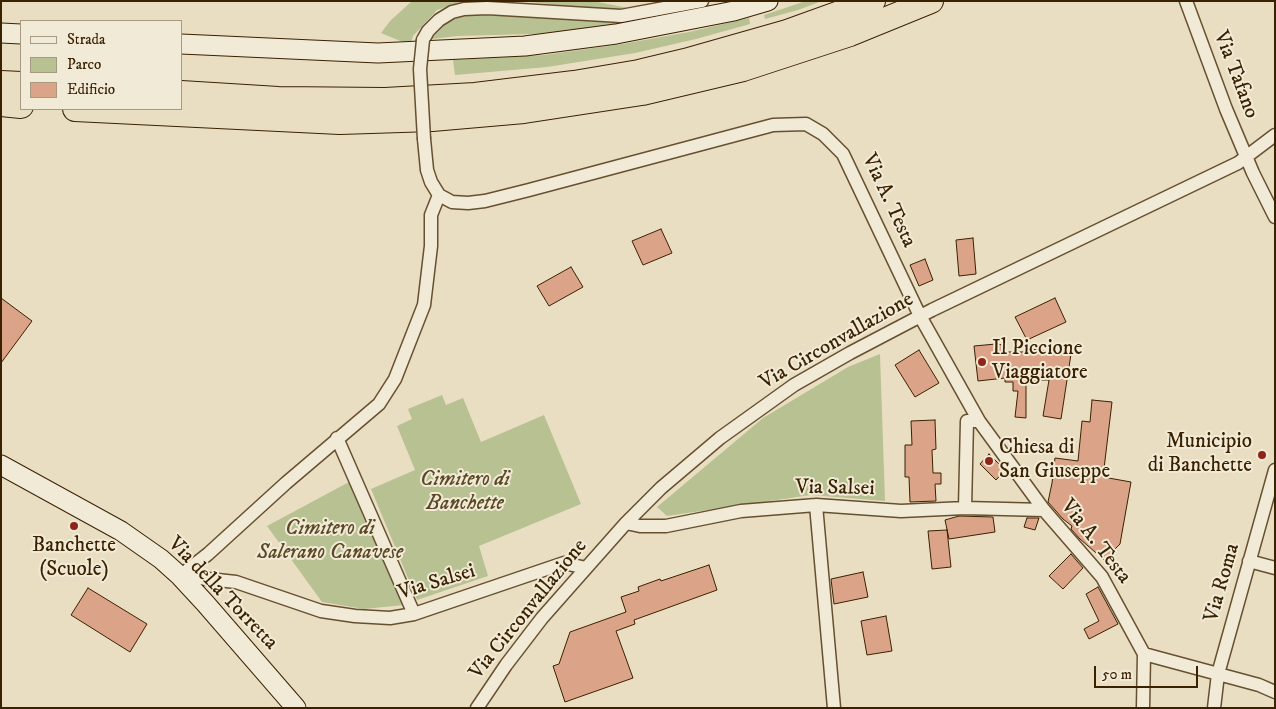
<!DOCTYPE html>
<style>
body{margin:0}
#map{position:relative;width:1276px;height:709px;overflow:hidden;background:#eadec2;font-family:"IM FELL DW Pica",serif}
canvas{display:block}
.frame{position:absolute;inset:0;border:2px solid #3a2100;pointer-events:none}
.legend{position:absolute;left:20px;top:20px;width:162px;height:90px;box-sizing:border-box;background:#f1ead7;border:1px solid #a89a81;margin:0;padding:6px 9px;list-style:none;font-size:15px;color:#3a2100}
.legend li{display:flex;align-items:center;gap:10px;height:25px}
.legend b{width:25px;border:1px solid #a89a81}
.scale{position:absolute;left:1094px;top:666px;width:104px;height:22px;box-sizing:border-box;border:2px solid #3a2100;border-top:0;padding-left:6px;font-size:15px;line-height:18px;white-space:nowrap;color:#3a2100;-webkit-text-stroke:4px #f1ead7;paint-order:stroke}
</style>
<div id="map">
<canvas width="1276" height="709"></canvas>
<div class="frame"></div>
<ul class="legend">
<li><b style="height:6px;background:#f1ead7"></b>Strada</li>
<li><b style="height:14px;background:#b8c192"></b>Parco</li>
<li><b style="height:14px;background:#dba387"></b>Edificio</li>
</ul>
<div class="scale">50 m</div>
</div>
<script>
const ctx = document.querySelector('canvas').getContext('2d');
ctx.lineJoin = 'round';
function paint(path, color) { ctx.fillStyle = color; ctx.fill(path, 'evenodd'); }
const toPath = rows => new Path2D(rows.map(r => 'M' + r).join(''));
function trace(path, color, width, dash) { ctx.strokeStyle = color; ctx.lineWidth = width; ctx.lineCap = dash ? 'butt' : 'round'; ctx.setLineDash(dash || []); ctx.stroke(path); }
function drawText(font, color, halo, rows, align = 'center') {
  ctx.font = font + ' "IM FELL DW Pica",serif'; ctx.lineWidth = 4; ctx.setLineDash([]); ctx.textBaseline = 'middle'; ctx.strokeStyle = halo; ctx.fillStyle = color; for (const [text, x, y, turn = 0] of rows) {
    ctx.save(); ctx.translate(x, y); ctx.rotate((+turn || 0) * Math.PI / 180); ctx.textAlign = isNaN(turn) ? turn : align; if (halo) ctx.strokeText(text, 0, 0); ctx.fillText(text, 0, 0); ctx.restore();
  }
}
paint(toPath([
 [412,1,463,1,437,10,413,36,410,45,381,33,390,21],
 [521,1,593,1,628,8,614,11],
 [806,1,822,1,798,10,765,19,764,15],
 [475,15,506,16,620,23,566,33,458,36,431,39,444,25,459,17],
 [749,18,750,24,696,39,635,53,547,67,455,75,453,60,544,55,622,44,689,32],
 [880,354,885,501,811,495,667,516,657,507,763,418,848,367],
 [442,395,446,405,463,398,481,442,544,415,581,504,479,546,488,576,417,600,371,489,415,470,397,426,412,419,408,409],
 [349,482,404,605,364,609,322,602,267,526]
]), '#b8c192');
const building = toPath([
 [661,229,672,253,643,265,632,241,661,229],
 [973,238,976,274,959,276,956,240,973,238],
 [925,259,933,280,919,286,910,265,925,259],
 [571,267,583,287,549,306,537,286,571,267],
 [1,298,32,321,1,363,1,298],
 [1055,298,1066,322,1027,340,1015,317,1055,298],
 [996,344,1003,345,1003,352,1032,352,1031,349,1071,354,1061,419,1043,416,1049,380,1026,380,1026,418,1015,417,1018,391,1013,391,1013,382,1005,382,1005,378,978,381,974,346,996,344],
 [919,350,939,383,915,397,895,365,919,350],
 [1092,400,1112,402,1103,477,1131,482,1120,544,1114,550,1110,565,1080,539,1071,529,1072,526,1063,519,1048,502,1052,483,1055,458,1078,461,1082,421,1090,422,1092,400],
 [935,420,936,449,932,450,933,473,941,473,941,484,935,484,936,501,910,502,909,477,905,477,905,445,912,445,911,421,935,420],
 [989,454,1005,470,996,480,980,464,989,454],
 [959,516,993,517,995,532,949,539,945,520,959,516],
 [1027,518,1039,518,1035,530,1024,527,1027,518],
 [947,530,951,567,932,569,928,531,947,530],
 [1071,554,1083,568,1063,589,1049,576,1071,554],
 [709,565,717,590,634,620,635,624,616,631,633,678,565,702,553,666,559,664,570,632,626,612,621,597,639,591,638,587,660,579,661,581,709,565],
 [863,572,868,597,834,604,831,579,863,572],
 [1098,587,1118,624,1089,639,1084,629,1099,621,1086,594,1098,587],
 [88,588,147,624,130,652,71,615,88,588],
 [886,616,892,651,867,655,861,621,886,616]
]);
paint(building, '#dba387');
trace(building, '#3a2100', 1);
const street = toPath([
 [1186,1,1226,109,1253,173,1275,217],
 [423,40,428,31,439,20,452,12,464,9,487,8,621,16,702,1],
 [424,139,427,170,431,182,439,195,452,202,468,203,485,201,529,190,773,125,806,124,823,134,843,154,920,316,979,421,1044,510,1102,577,1144,654,1259,685,1275,692],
 [337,438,414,614],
 [816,505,834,708],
 [965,508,967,421,979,421],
 [626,523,640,526,666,526,741,511,816,505,901,511,965,508,1044,510],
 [1249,561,1275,568],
 [180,576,208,554,286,483,379,404,395,379,424,305,431,246,431,215,439,195],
 [180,576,236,582,321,611,355,616,390,618,414,614,564,563,586,568],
 [477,708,506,665,542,618,572,584,626,523,661,488,720,438,794,385,850,353,932,310,1238,163,1275,135],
 [1143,708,1144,654],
 [1214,708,1218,674,1275,470]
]);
const secondary = toPath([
 [1,33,21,34],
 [181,44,378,53,525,46,616,34,734,11,768,1],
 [1,465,121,531,161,559,180,576,205,603,296,708]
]);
const highway = toPath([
 [1,83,21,84],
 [181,93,278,99,385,100,475,95,574,83,639,72,685,61,787,32,873,1],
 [1,104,21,106],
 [75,109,340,122,432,119,524,111,642,93,743,69,850,34,931,1]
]);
trace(street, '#665030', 15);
trace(secondary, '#3a2100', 21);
trace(highway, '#3a2100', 26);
trace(street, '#f1ead7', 12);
trace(secondary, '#f1ead7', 19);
trace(highway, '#eadec2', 24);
const streetBridge = toPath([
 [423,40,420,69,424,139]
]);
trace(streetBridge, '#665030', 15, []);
trace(streetBridge, '#f1ead7', 12);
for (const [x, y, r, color] of [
 [982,362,5,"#8f2418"],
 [1262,455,5,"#8f2418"],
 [989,461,5,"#8f2418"],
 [74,526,5,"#8f2418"]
]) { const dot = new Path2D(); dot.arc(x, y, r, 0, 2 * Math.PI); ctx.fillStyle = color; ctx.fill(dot); trace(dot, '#f1ead7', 2); }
drawText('21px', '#3a2100', '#f1ead7', [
 ["Via Tafano",1235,75,69],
 ["Via A. Testa",888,201,65],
 ["Via Circonvallazione",837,342,-30],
 ["Via Salsei",835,489,1],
 ["Via A. Testa",1095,542,52],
 ["Via Salsei",437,583,-17],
 ["Via Roma",1223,583,-74],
 ["Via della Torretta",222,594,46],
 ["Via Circonvallazione",529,610,-51]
]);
drawText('21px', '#3a2100', '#f1ead7', [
 ["Il Piccione",992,350],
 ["Viaggiatore",992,374],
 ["Municipio",1252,443,"right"],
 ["di Banchette",1252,467,"right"],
 ["Chiesa di",999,449],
 ["San Giuseppe",999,473],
 ["Banchette",74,547,"center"],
 ["(Scuole)",74,571,"center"]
], 'left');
drawText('italic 21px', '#5a4924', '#f1ead7', [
 ["Cimitero di",465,481],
 ["Banchette",465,505],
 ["Cimitero di",330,530],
 ["Salerano Canavese",330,554]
]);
</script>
